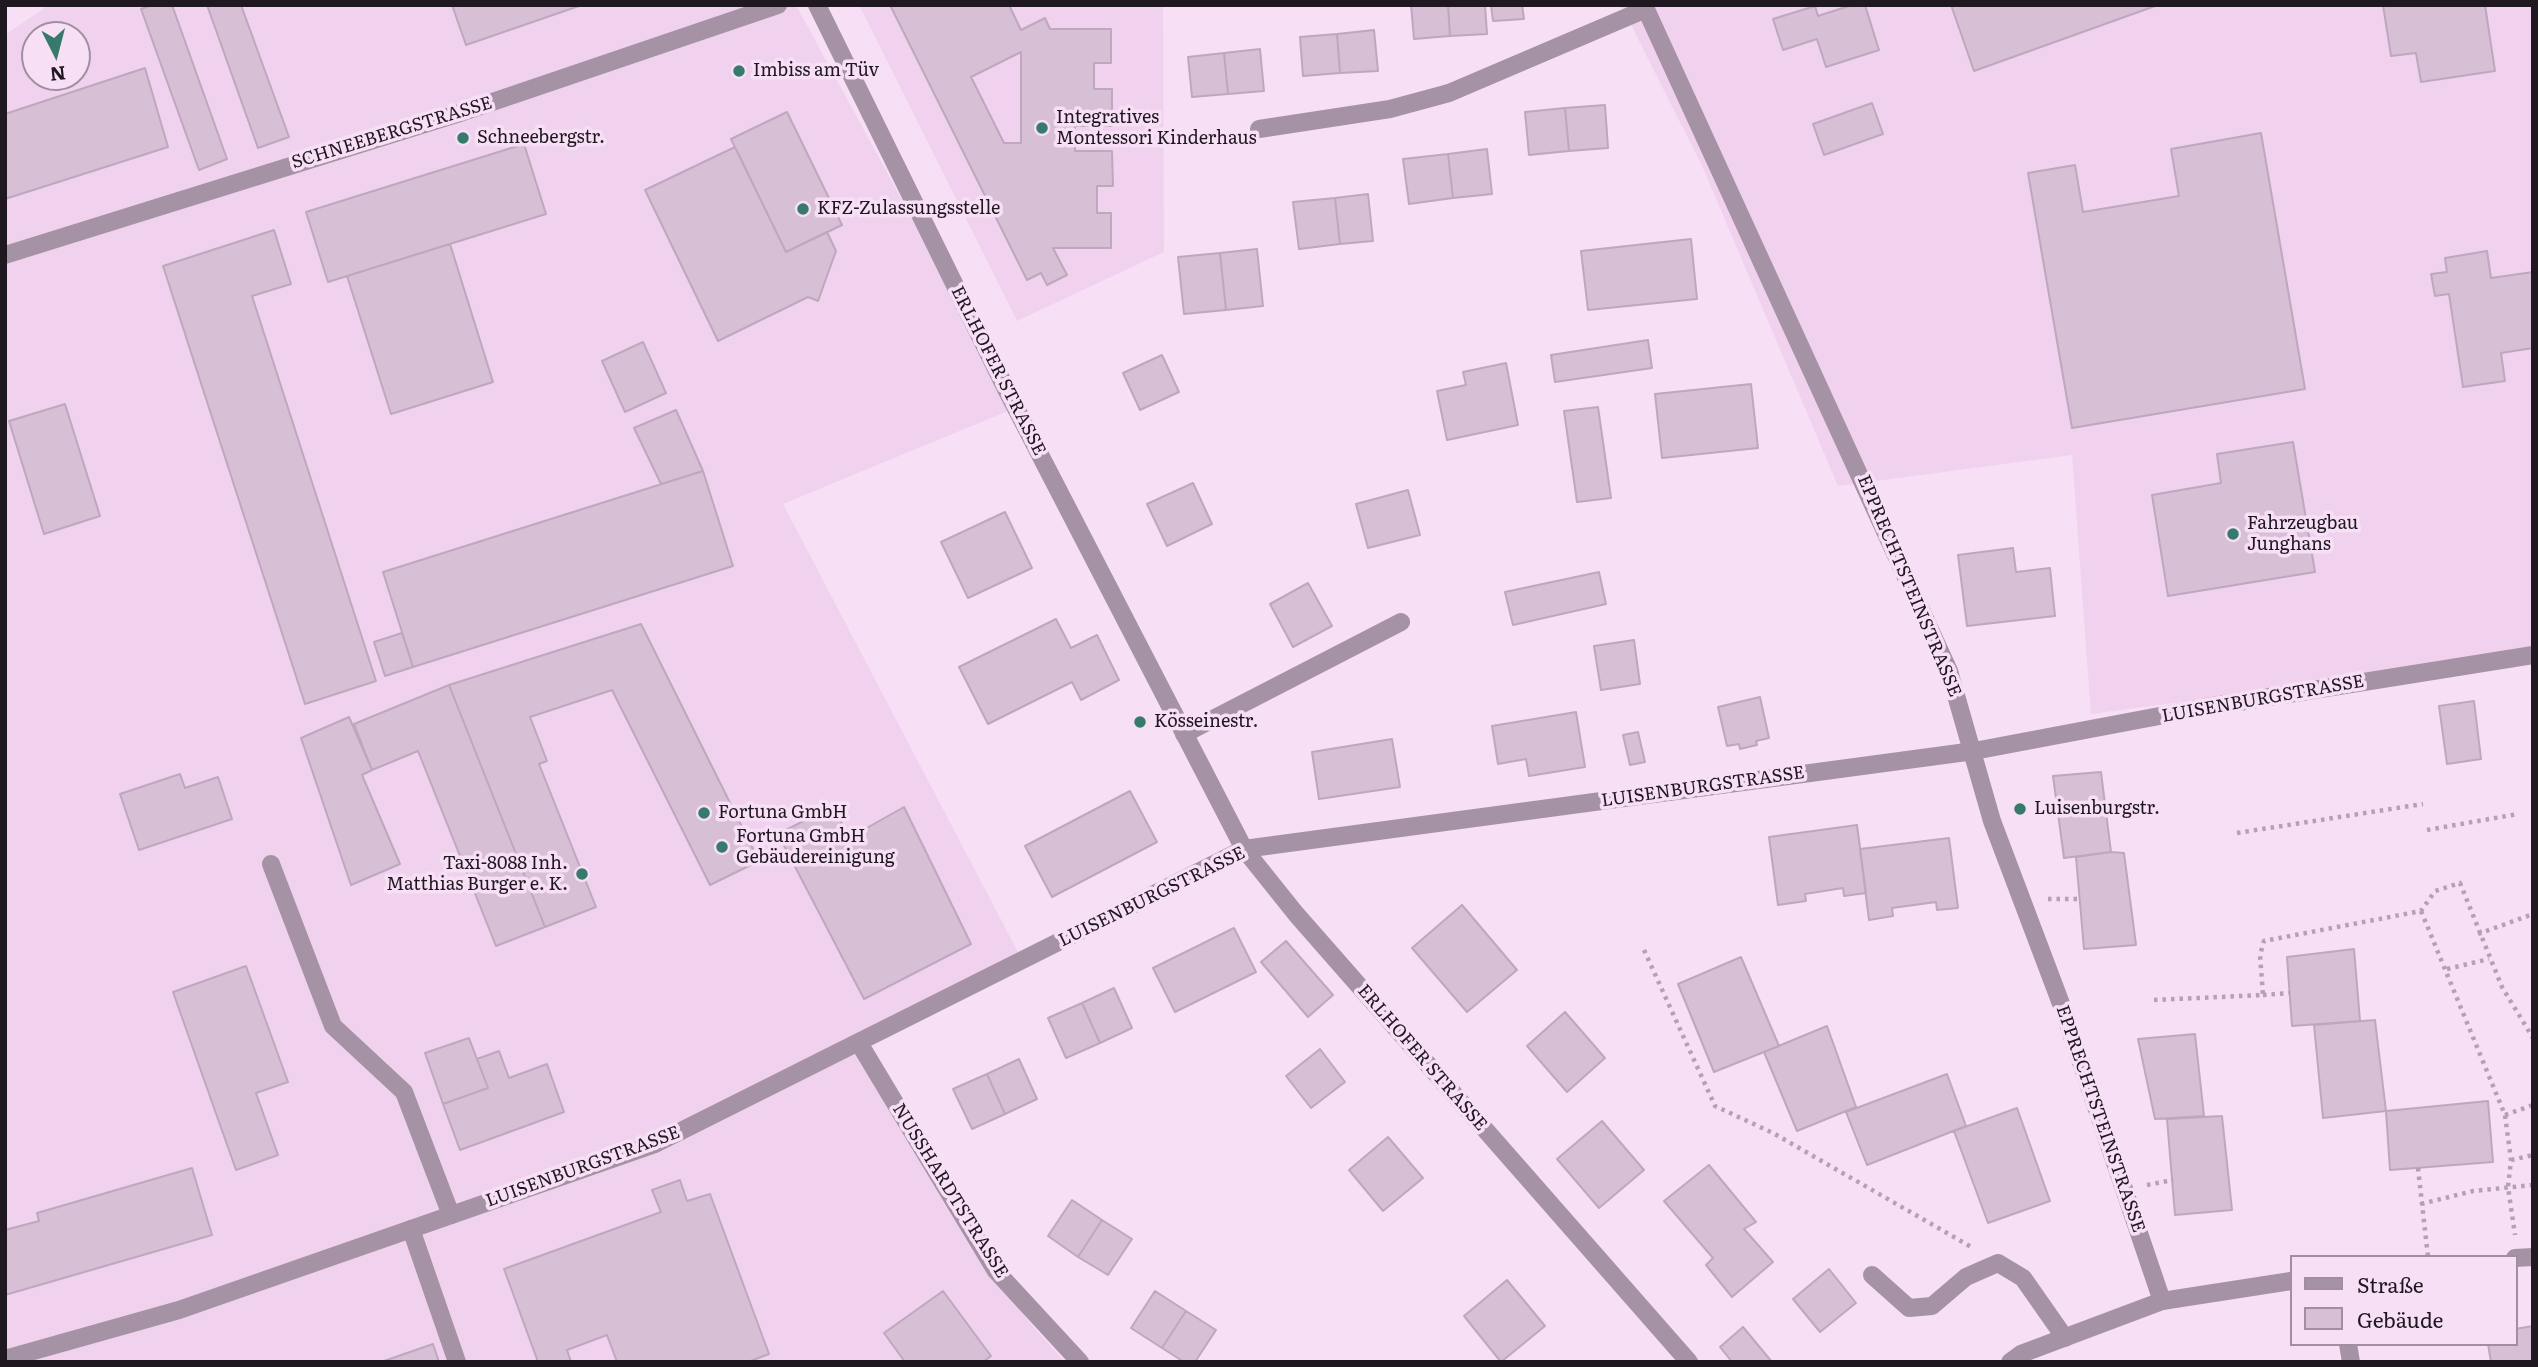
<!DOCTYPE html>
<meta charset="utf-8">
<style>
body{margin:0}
#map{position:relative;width:2538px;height:1367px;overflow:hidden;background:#f7dff6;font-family:Literata,serif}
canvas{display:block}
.frame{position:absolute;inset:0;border:7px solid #201820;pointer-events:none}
.legend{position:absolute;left:2290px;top:1255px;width:228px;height:91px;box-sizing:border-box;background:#f7dff6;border:2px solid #a18fa0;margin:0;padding:9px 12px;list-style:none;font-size:21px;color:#201820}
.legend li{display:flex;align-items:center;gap:14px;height:35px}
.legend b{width:35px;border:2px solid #a18fa0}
.north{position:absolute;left:21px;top:21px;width:70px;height:70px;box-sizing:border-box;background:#f7dff6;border:2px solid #a18fa0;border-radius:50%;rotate:174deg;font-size:19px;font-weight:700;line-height:28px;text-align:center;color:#201820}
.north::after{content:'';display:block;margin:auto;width:24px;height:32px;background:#377a6b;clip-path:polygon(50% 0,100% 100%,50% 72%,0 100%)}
</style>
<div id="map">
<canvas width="2538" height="1367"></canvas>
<div class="frame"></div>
<ul class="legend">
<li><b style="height:9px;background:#a692a5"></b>Straße</li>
<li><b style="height:19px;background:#d7bfd6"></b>Gebäude</li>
</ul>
<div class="north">N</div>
</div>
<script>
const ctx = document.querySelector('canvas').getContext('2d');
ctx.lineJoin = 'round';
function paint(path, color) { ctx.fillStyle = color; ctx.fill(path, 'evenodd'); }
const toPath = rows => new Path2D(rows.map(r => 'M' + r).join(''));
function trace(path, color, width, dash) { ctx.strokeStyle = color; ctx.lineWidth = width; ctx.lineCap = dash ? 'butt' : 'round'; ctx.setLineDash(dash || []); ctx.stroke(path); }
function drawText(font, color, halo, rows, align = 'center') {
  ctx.font = font + ' Literata,serif'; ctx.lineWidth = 7; ctx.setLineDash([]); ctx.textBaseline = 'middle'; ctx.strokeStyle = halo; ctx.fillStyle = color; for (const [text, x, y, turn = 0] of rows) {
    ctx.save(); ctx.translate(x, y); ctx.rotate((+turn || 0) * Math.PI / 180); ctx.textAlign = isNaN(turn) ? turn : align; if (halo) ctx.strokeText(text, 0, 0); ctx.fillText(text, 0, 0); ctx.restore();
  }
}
paint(toPath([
 [49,5,796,5,1015,408,783,504,1020,956,857,1039,1029,1322,1065,1362,5,1362,5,35],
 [35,35,77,35,77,77,35,77],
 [859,5,1163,5,1164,252,1017,321],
 [1621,5,2533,5,2533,655,2091,714,2072,455,1838,486,1703,168]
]), '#f0d2ee');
const building = toPath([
 [152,5,172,5,227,159,199,170,141,9,152,5],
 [207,5,241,5,289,137,258,148,207,5],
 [452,5,582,5,466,45,452,5],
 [890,5,1009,5,1021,30,1045,18,1050,29,1111,29,1111,63,1094,63,1094,89,1112,89,1112,126,1075,126,1075,151,1112,151,1113,186,1097,186,1097,213,1111,213,1111,248,1053,248,1067,275,1047,285,1041,273,1027,280,890,5],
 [1021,52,1021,143,1004,143,971,77,1021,52],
 [1411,5,1448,5,1450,36,1414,39,1411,5],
 [1448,5,1485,5,1487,34,1450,36,1448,5],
 [1491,5,1522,5,1524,19,1493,21,1491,5],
 [1852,5,1865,5,1879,50,1826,67,1817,39,1783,50,1773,19,1815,6,1818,16,1852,5],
 [1951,5,2158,5,1974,71,1951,5],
 [2383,5,2485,5,2495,71,2421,82,2416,53,2391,56,2383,5],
 [1374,30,1378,71,1340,73,1337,34,1374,30],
 [1337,34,1340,73,1303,76,1300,37,1337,34],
 [1260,49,1264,91,1228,94,1224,53,1260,49],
 [1224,53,1228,94,1192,97,1188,57,1224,53],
 [145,68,168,147,5,199,5,114,145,68],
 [1872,103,1883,134,1824,155,1813,124,1872,103],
 [1605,105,1608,148,1569,151,1565,108,1605,105],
 [1565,108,1569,151,1529,155,1525,112,1565,108],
 [787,112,842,225,786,252,731,139,787,112],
 [2261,133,2305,389,2072,428,2028,173,2075,165,2083,212,2179,196,2171,149,2261,133],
 [524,144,546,214,328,282,306,212,524,144],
 [735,147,786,252,827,232,836,251,818,301,808,297,718,341,645,190,735,147],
 [1487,149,1492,194,1453,198,1448,154,1487,149],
 [1448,154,1453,198,1409,204,1403,159,1448,154],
 [1368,194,1373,241,1340,244,1335,198,1368,194],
 [1335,198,1340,244,1299,249,1293,202,1335,198],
 [274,230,291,284,252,296,376,681,305,704,163,266,274,230],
 [1691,239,1697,299,1588,310,1581,251,1691,239],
 [450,244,493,382,391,414,347,276,450,244],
 [1257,249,1263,306,1226,310,1220,253,1257,249],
 [2487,251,2491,278,2533,272,2533,348,2501,353,2505,381,2463,387,2449,294,2435,296,2431,274,2447,272,2445,258,2487,251],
 [1220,253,1226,310,1184,314,1178,257,1220,253],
 [1648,340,1652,368,1555,382,1551,355,1648,340],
 [643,342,666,393,625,412,602,361,643,342],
 [1162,355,1179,392,1140,410,1123,373,1162,355],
 [1506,363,1518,425,1447,440,1437,391,1466,385,1463,372,1506,363],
 [1751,384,1758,448,1662,458,1655,394,1751,384],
 [65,404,100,516,44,534,9,421,65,404],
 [1598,407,1611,498,1577,502,1564,411,1598,407],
 [676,410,703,471,661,484,634,428,676,410],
 [2293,442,2315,572,2168,596,2152,495,2221,483,2217,454,2293,442],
 [703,471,733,566,413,667,383,572,703,471],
 [1193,483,1212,524,1167,546,1147,504,1193,483],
 [1408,490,1420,535,1368,548,1356,504,1408,490],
 [1005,512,1032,568,968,598,941,542,1005,512],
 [2013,548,2016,572,2050,568,2055,616,1967,626,1958,555,2013,548],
 [1599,572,1606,604,1513,625,1505,592,1599,572],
 [1308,583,1332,626,1293,647,1270,604,1308,583],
 [1056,619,1071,648,1097,635,1119,680,1081,700,1072,682,988,724,959,667,1056,619],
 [641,624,759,861,710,885,612,690,530,717,547,761,539,764,596,907,545,927,449,685,641,624],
 [402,633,413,667,385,676,374,642,402,633],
 [1634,640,1640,684,1601,690,1594,646,1634,640],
 [449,685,545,927,496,946,418,751,372,770,354,724,449,685],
 [1760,697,1769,738,1756,741,1757,745,1740,749,1739,744,1727,746,1718,707,1760,697],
 [2474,701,2481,759,2447,764,2439,706,2474,701],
 [1576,712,1585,767,1529,776,1526,759,1498,764,1492,726,1576,712],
 [349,717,372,770,362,775,400,864,351,885,301,738,349,717],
 [1638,732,1645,762,1630,765,1623,735,1638,732],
 [1392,739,1400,787,1319,799,1312,752,1392,739],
 [2101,772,2111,852,2064,858,2053,776,2101,772],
 [180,774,185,788,218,777,232,819,139,850,120,794,180,774],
 [1130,791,1157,842,1052,897,1025,846,1130,791],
 [833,806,849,838,904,807,971,944,864,999,778,834,833,806],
 [1857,825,1866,893,1844,896,1843,888,1805,894,1806,901,1778,905,1769,837,1857,825],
 [1949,838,1958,908,1937,910,1936,902,1892,908,1893,916,1869,920,1860,849,1949,838],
 [2111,852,2124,853,2136,945,2084,949,2076,857,2111,852],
 [1462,905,1517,970,1467,1012,1412,948,1462,905],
 [1234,928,1256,972,1175,1012,1153,968,1234,928],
 [1286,941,1333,995,1308,1017,1261,962,1286,941],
 [2354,949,2360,1021,2292,1026,2287,957,2354,949],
 [1741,957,1779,1046,1714,1072,1678,984,1741,957],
 [246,966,288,1082,256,1093,278,1155,236,1170,173,992,246,966],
 [1114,988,1132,1028,1100,1043,1082,1003,1114,988],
 [1082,1003,1100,1043,1066,1058,1048,1018,1082,1003],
 [1565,1012,1605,1058,1567,1092,1527,1046,1565,1012],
 [2375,1020,2386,1111,2323,1118,2314,1025,2375,1020],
 [1827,1026,1856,1107,1797,1131,1764,1052,1827,1026],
 [2195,1034,2204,1116,2155,1119,2138,1039,2195,1034],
 [469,1038,488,1088,443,1104,425,1053,469,1038],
 [1320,1049,1345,1082,1311,1108,1286,1076,1320,1049],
 [499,1051,509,1078,547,1064,564,1112,460,1150,443,1104,488,1088,477,1059,499,1051],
 [1019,1059,1037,1099,1005,1114,987,1074,1019,1059],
 [987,1074,1005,1114,972,1129,953,1089,987,1074],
 [1947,1074,1966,1126,1867,1165,1846,1112,1947,1074],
 [2488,1101,2493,1162,2390,1170,2386,1111,2488,1101],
 [2017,1108,2050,1201,1988,1223,1954,1131,2017,1108],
 [2222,1116,2232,1210,2175,1215,2167,1119,2222,1116],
 [1602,1121,1644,1170,1599,1208,1557,1159,1602,1121],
 [1388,1137,1423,1178,1383,1211,1349,1170,1388,1137],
 [1709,1165,1756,1222,1744,1229,1773,1262,1732,1297,1706,1265,1713,1258,1664,1201,1709,1165],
 [192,1168,212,1235,5,1295,5,1230,39,1221,37,1213,192,1168],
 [680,1180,687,1201,710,1194,769,1354,748,1362,617,1362,607,1335,567,1350,571,1362,538,1362,504,1269,661,1212,652,1190,680,1180],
 [1072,1200,1102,1220,1078,1257,1048,1236,1072,1200],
 [1102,1220,1132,1239,1108,1275,1078,1257,1102,1220],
 [1829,1269,1856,1303,1820,1332,1793,1299,1829,1269],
 [1507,1280,1545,1326,1501,1362,1464,1316,1507,1280],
 [943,1291,991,1356,983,1362,905,1362,884,1333,943,1291],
 [1155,1291,1186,1311,1162,1348,1131,1328,1155,1291],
 [1186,1311,1216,1330,1195,1362,1184,1362,1162,1348,1186,1311],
 [2533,1326,2533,1362,2491,1362,2488,1344,2515,1344,2515,1329,2533,1326],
 [1743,1327,1772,1362,1732,1362,1720,1347,1743,1327],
 [433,1344,439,1362,381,1362,433,1344]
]);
paint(building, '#d7bfd6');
trace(building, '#bea8be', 2);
trace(toPath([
 [2427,830,2518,814],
 [2237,833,2423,804],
 [2048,899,2079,899],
 [2421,911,2505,1115,2511,1160,2508,1187,2515,1235],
 [2478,934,2533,914],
 [1644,950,1715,1106,1773,1133,1973,1248],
 [2447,969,2489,959],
 [2263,995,2290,993],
 [2154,1000,2263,995,2260,955,2264,941,2421,911,2435,891,2460,883,2502,987,2533,1038],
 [2505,1115,2533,1105],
 [2511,1160,2533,1155],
 [2418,1168,2428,1257],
 [2147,1185,2173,1180],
 [2421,1204,2473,1191,2533,1185]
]), '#b4a1b4', 4.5, [3.5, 5]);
trace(toPath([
 [1184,734,1401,622],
 [271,864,333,1026,404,1092,451,1215],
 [411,1229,457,1362],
 [1872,1275,1909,1308,1932,1306,1966,1277,1998,1263,2023,1278,2065,1338],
 [2348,1344,2351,1362]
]), '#a692a5', 18);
trace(toPath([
 [1644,5,1949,671,1992,821,2063,1009,2162,1301],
 [1259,129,1390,109,1449,93,1646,9],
 [5,255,457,114,778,5],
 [859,1043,996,1271,1080,1362],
 [5,1359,179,1310,655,1144,1244,849,1974,751,2207,707,2533,655]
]), '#a692a5', 18);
trace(toPath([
 [817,5,1007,391,1244,849,1296,914,1689,1362],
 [2515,1258,2533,1257],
 [2010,1362,2021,1354,2162,1301,2291,1281]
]), '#a692a5', 18);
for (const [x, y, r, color] of [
 [739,71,7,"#377a6b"],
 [1042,128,7,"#377a6b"],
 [463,138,7,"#377a6b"],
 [803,209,7,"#377a6b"],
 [2233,534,7,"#377a6b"],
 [1140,722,7,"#377a6b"],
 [2020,809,7,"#377a6b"],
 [704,813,7,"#377a6b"],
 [722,847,7,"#377a6b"],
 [582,874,7,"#377a6b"]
]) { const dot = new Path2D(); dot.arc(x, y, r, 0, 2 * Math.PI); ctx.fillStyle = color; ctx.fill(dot); trace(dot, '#f7dff6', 2.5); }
drawText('18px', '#201820', '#f7dff6', [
 ["Imbiss am Tüv",753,71],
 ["Integratives",1056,118],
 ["Montessori Kinderhaus",1056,139],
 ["Schneebergstr.",477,138],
 ["KFZ-Zulassungsstelle",817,209],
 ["Fahrzeugbau",2247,524],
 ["Junghans",2247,545],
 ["Kösseinestr.",1154,722],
 ["Luisenburgstr.",2034,809],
 ["Fortuna GmbH",718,813],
 ["Fortuna GmbH",736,837],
 ["Gebäudereinigung",736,858],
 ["Taxi-8088 Inh.",568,864,"right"],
 ["Matthias Burger e. K.",568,885,"right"]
], 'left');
drawText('18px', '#201820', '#f7dff6', [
 ["SCHNEEBERGSTRASSE",392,133,-17],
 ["ERLHOFER STRASSE",998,371,63],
 ["EPPRECHTSTEINSTRASSE",1909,586,67],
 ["LUISENBURGSTRASSE",2263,699,-10],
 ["LUISENBURGSTRASSE",1703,787,-8],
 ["LUISENBURGSTRASSE",1152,897,-26],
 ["ERLHOFER STRASSE",1422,1058,49],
 ["EPPRECHTSTEINSTRASSE",2100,1119,71],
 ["LUISENBURGSTRASSE",583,1167,-20],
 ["NUSSHARDTSTRASSE",950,1191,58]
]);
</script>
